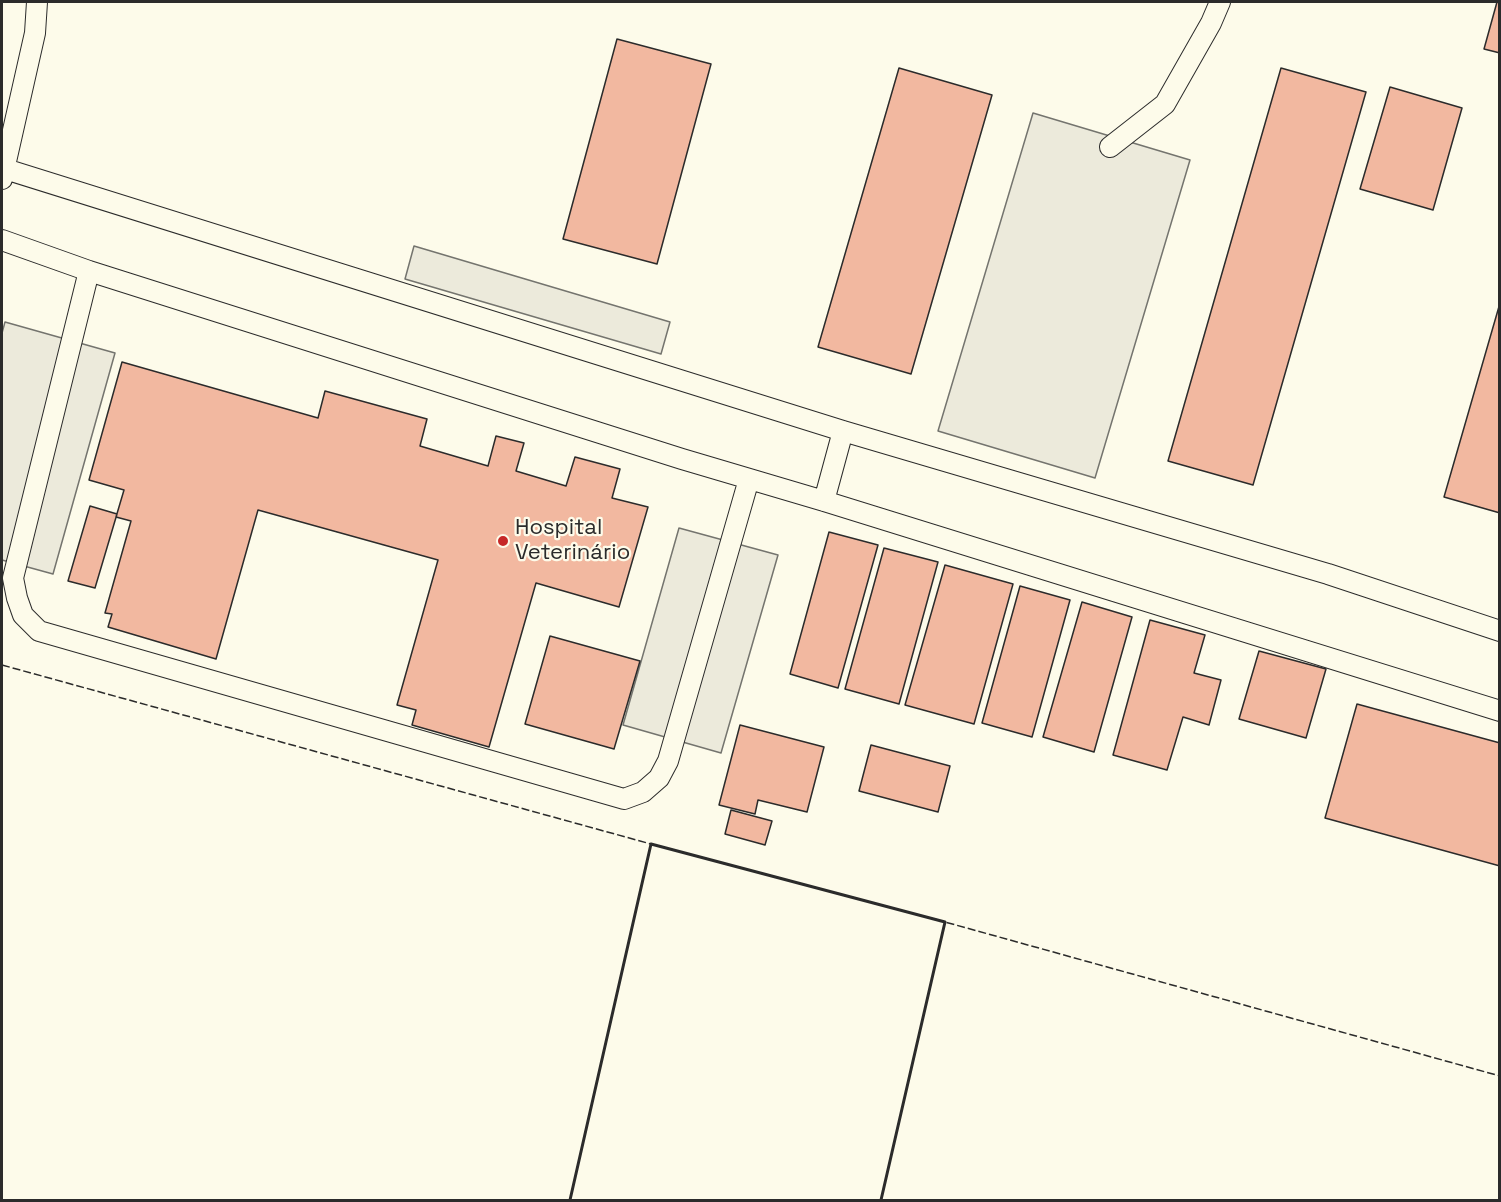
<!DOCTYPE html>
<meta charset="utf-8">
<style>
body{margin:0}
#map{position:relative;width:1501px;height:1202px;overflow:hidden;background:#fdfbea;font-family:"Space Grotesk",sans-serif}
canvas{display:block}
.frame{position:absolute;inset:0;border:3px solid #2b2b2b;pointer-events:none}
</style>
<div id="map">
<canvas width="1501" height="1202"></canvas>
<div class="frame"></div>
</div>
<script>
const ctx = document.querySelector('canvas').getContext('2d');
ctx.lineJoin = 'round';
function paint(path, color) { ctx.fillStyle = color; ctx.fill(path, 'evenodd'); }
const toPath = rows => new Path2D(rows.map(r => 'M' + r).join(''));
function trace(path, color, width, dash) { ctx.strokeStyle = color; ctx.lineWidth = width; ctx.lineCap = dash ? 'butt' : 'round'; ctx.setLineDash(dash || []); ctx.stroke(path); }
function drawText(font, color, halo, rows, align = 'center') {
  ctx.font = font + ' "Space Grotesk",sans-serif'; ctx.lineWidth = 4.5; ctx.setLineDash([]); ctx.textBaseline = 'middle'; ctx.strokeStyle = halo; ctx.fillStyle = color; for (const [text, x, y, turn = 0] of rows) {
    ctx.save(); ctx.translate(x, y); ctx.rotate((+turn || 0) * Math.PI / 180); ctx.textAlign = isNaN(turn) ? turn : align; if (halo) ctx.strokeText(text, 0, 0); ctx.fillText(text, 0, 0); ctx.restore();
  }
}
const parking = toPath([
 [1033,113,1190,160,1095,478,938,431,1033,113],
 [414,246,670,322,661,354,405,279,414,246],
 [5,322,115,353,53,574,2,560,2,333,5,322],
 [679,528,778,555,721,753,623,725,679,528]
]);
paint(parking, '#eceadb');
trace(parking, '#74746e', 1.5);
const building = toPath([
 [1497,2,1500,2,1500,53,1484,49,1497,2],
 [617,39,711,64,657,264,563,239,617,39],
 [899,68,992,95,911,374,818,347,899,68],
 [1281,68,1366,92,1253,485,1168,461,1281,68],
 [1390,87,1462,108,1433,210,1360,189,1390,87],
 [1500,303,1500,513,1444,497,1500,303],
 [122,362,318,418,325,391,427,419,420,446,488,466,496,436,524,443,516,471,566,486,575,457,620,469,612,498,648,507,619,607,536,583,489,747,412,725,416,710,397,705,438,560,258,510,216,659,108,627,112,614,105,613,131,521,116,517,124,490,89,480,122,362],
 [90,506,117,514,95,588,68,581,90,506],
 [829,532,878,545,838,688,790,674,829,532],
 [884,548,938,562,899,704,845,689,884,548],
 [945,565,1013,584,974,724,905,705,945,565],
 [1020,586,1070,600,1032,737,982,723,1020,586],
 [1082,602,1132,617,1094,752,1043,737,1082,602],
 [1150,620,1205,635,1194,673,1221,680,1209,725,1183,717,1167,770,1113,755,1150,620],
 [550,636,640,661,614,749,525,724,550,636],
 [1259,651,1326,669,1306,738,1239,719,1259,651],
 [1357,704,1500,743,1500,866,1325,818,1357,704],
 [740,725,824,747,807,812,758,800,755,814,719,805,740,725],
 [871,745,950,766,938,812,859,791,871,745],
 [731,810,772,821,765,845,725,834,731,810]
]);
paint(building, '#f2b8a0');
trace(building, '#2b2b2b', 1.5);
const service = toPath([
 [1110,147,1165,104,1211,23,1220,2],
 [2,168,843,431,1328,574,1500,631],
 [2,179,35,33,37,2],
 [2,240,89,271,682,459,824,501,1500,711],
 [89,271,13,578,17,598,23,615,39,631,624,799,643,792,659,778,668,761,749,479],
 [824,501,843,431]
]);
trace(service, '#2b2b2b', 22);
trace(service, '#fdfbea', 20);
trace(toPath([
 [2,665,651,844,945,922,1500,1076]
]), '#2b2b2b', 1.5, [8, 3]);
trace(toPath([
 [570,1200,651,844,945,922,881,1200]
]), '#2b2b2b', 3);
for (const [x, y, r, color] of [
 [503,541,6,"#c62828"]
]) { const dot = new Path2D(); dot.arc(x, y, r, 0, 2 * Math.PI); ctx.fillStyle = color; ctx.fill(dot); trace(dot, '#fdfbea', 2); }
drawText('22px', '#2b2b2b', '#fdfbea', [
 ["Hospital",515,528],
 ["Veterinário",515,553]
], 'left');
</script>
